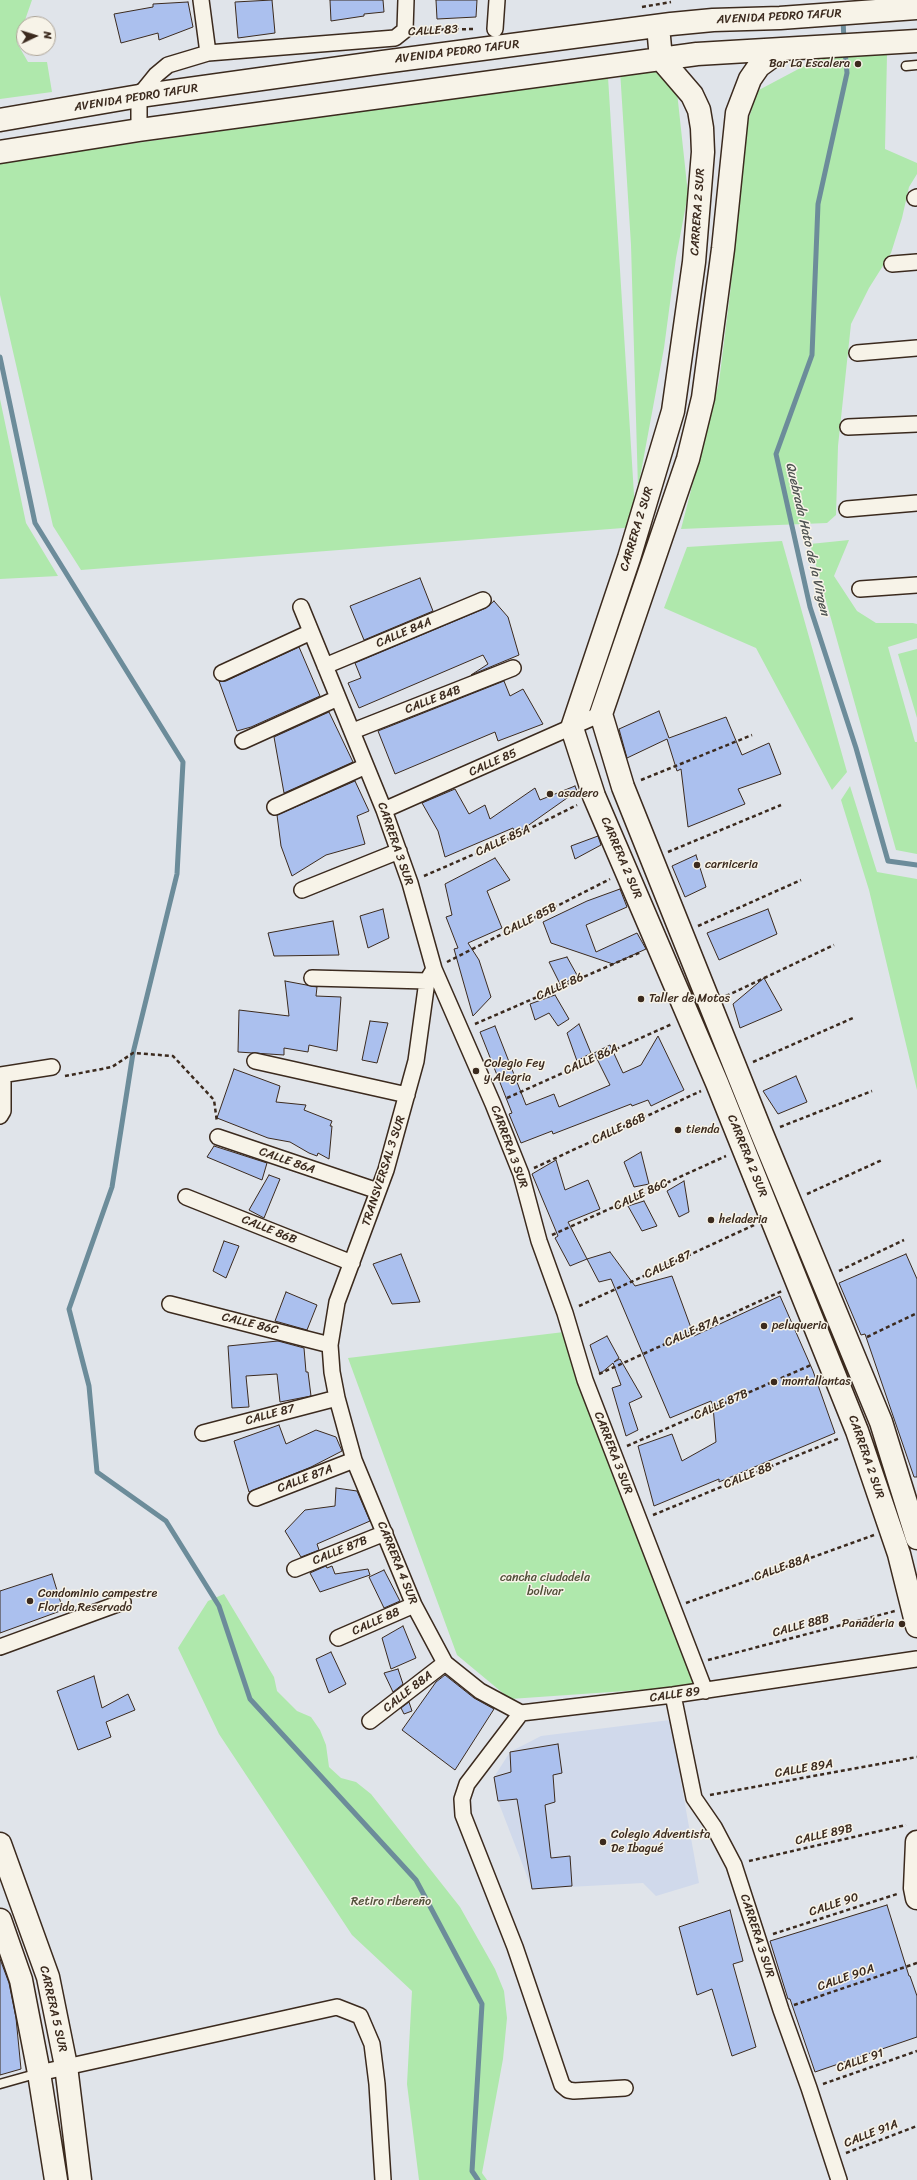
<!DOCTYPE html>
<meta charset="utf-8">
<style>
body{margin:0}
#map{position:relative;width:917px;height:2180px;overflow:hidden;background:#e0e4ea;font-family:Sriracha,sans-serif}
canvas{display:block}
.north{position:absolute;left:16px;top:16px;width:40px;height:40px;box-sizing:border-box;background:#f7f3e8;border:1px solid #aca397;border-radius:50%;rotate:86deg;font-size:11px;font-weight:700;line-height:16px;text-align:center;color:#3b2a1e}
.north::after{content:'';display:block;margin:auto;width:14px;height:18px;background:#3b2a1e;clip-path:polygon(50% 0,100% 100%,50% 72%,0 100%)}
</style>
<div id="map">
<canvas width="917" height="2180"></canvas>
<div class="north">N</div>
</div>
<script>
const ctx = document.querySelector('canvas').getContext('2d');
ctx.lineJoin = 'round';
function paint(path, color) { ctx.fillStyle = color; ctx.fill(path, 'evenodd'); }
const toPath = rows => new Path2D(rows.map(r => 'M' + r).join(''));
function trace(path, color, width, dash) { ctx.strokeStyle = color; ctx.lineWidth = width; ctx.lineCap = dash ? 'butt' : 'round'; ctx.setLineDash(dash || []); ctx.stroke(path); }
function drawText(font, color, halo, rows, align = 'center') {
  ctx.font = font + ' Sriracha,sans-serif'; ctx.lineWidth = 3; ctx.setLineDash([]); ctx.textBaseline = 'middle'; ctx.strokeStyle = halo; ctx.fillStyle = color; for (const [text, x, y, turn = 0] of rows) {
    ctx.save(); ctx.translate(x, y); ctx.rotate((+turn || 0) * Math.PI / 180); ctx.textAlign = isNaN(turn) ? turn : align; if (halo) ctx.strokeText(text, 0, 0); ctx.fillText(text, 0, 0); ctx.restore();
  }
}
paint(toPath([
 [670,1720,699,1883,656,1896,643,1883,532,1889,498,1801,494,1777,510,1752,541,1736]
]), '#d0d9eb');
paint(toPath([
 [0,0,32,0,17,43,28,62,47,62,52,92,0,99],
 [887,55,885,149,917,163,917,174,909,187,902,218,891,253,869,288,851,324,838,446,836,515,827,523,681,529,719,382,730,294,745,132,757,91,823,56],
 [649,66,677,92,688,194,676,258,664,348,638,488,631,245,620,70],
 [608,77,636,527,81,570,53,526,0,295,0,162],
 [0,399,26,523,58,576,0,579],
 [849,540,834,576,857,611,876,623,913,623,917,624,917,638,888,647,915,742,917,742,917,854,896,850,810,544],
 [782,541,847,772,832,790,756,648,664,608,687,547],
 [917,649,917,718,898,654],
 [850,786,877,872,917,879,917,1090,869,890,841,800],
 [564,1332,698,1686,510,1699,457,1655,348,1358],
 [224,1594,274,1677,277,1691,297,1711,311,1717,320,1730,326,1745,329,1767,341,1778,356,1782,371,1794,460,1907,495,1969,504,1991,507,2018,503,2059,482,2173,487,2180,419,2180,407,2084,412,1991,352,1935,219,1734,178,1648,208,1601]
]), '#afe8ac');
trace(toPath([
 [843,19,844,41],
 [845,51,847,73,818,204,812,355,776,454,810,607,856,748,888,861,917,865],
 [0,357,35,523,183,762,177,874,133,1053,112,1187,69,1309,89,1386,97,1472,166,1521,219,1606,250,1699,416,1880,482,2004,472,2171,478,2180]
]), '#6c8c9a', 5);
const building = toPath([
 [272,0,275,33,238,38,235,2,272,0],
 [330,0,383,0,384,12,364,14,364,16,331,21,330,0],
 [436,0,477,0,476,17,437,19,436,0],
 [188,2,193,27,159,40,158,33,121,43,114,14,153,7,153,4,188,2],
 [420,578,433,611,364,640,350,606,420,578],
 [494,601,508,617,519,655,471,675,488,664,483,655,359,708,348,683,361,678,355,663,486,608,494,601],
 [299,647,320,696,251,727,237,731,219,681,226,681,299,647],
 [504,681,510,696,523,689,543,724,498,741,495,732,395,774,378,731,504,681],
 [659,711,669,738,726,717,742,755,769,743,781,774,738,789,745,804,688,827,681,769,677,771,667,739,627,758,619,729,659,711],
 [329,712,353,762,284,793,274,737,329,712],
 [355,781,369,811,357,816,365,844,326,855,292,876,281,846,277,815,355,781],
 [575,786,577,791,516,834,513,828,445,857,438,831,422,803,455,789,469,814,485,805,490,819,535,788,540,800,575,786],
 [598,836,601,845,575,859,571,846,598,836],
 [696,855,706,887,685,897,672,866,696,855],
 [495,858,510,880,487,891,502,928,468,943,479,960,491,997,473,1016,454,949,458,948,446,917,452,915,445,884,495,858],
 [620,889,627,907,586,925,596,952,637,933,646,949,613,964,551,943,543,922,587,901,620,889],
 [383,909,389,938,368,948,360,916,383,909],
 [768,909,777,934,719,960,707,933,768,909],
 [333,921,339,955,274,956,268,933,333,921],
 [567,957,577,975,561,986,549,962,567,957],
 [764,978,782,1010,740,1028,733,1004,764,978],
 [285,981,317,987,316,996,341,997,337,1051,309,1045,308,1052,284,1048,284,1055,238,1052,239,1010,289,1016,285,981],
 [555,995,569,1019,558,1026,549,1013,535,1020,530,1004,555,995],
 [370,1021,388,1023,377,1063,362,1060,370,1021],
 [579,1024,591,1053,577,1061,567,1033,579,1024],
 [495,1026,526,1105,554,1094,559,1107,610,1085,594,1053,610,1045,623,1073,641,1065,658,1036,684,1090,651,1106,648,1100,632,1106,631,1104,553,1134,552,1131,521,1143,509,1114,512,1113,480,1032,495,1026],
 [234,1069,280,1086,276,1102,306,1105,304,1110,332,1121,330,1126,332,1126,329,1159,318,1153,317,1156,309,1153,290,1142,268,1138,217,1118,234,1069],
 [796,1076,807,1102,778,1114,763,1091,796,1076],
 [214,1146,267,1163,262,1180,207,1157,214,1146],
 [641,1152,649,1184,634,1187,624,1162,641,1152],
 [556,1160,565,1190,588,1180,600,1209,568,1222,587,1259,570,1266,555,1238,558,1236,532,1174,556,1160],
 [269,1175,280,1179,264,1218,249,1210,269,1175],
 [684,1181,689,1212,679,1217,667,1191,684,1181],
 [644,1201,657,1226,642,1231,628,1206,644,1201],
 [224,1241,239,1246,226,1278,213,1271,224,1241],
 [610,1252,635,1286,672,1276,694,1336,780,1296,813,1371,835,1433,719,1482,719,1479,654,1506,638,1446,672,1434,682,1461,716,1442,713,1406,711,1401,670,1418,611,1279,599,1282,587,1259,610,1252],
 [401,1254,420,1302,392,1304,373,1264,401,1254],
 [906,1254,917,1279,917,1477,914,1477,865,1334,861,1335,839,1283,906,1254],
 [286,1292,317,1305,307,1330,275,1321,286,1292],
 [607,1336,619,1358,614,1362,620,1359,642,1397,629,1403,638,1430,626,1436,612,1388,621,1385,613,1363,600,1374,590,1345,607,1336],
 [278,1341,304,1348,306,1372,308,1372,311,1396,280,1402,277,1374,246,1376,249,1407,232,1408,228,1346,278,1341],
 [279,1425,286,1444,316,1430,336,1437,342,1451,311,1467,249,1492,234,1441,279,1425],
 [336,1488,357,1491,370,1521,317,1544,319,1550,301,1557,285,1531,305,1510,335,1506,336,1488],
 [326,1566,327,1568,332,1566,335,1574,368,1569,370,1575,320,1592,310,1573,326,1566],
 [384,1570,400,1601,384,1608,369,1577,384,1570],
 [52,1574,63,1610,0,1633,0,1591,52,1574],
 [403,1626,416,1658,391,1669,382,1638,403,1626],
 [331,1652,346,1684,329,1693,316,1659,331,1652],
 [398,1669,403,1684,393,1692,384,1673,398,1669],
 [445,1675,474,1698,494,1709,455,1770,402,1730,436,1682,445,1675],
 [94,1676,102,1708,128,1694,135,1710,106,1722,111,1737,78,1750,57,1691,94,1676],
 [409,1702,412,1711,404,1714,401,1708,409,1702],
 [558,1744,562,1773,553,1775,555,1802,545,1805,551,1858,570,1856,572,1886,532,1889,517,1799,498,1801,494,1777,511,1772,510,1752,558,1744],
 [887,1905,909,1976,910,1976,917,1996,917,2037,815,2072,790,1999,788,1999,770,1941,887,1905],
 [730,1910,743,1961,733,1964,756,2047,732,2056,712,1989,697,1995,679,1927,730,1910],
 [0,1959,9,1983,16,2018,21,2069,0,2075,0,1959]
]);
paint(building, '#abc0ee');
trace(building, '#3b2a1e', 1);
const lane = toPath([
 [906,66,917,65],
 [0,2084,39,2073]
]);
const street = toPath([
 [201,0,208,53],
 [495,29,497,0],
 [139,130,139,96,156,75,168,65,208,53,395,38,405,30,406,0],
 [915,198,917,197],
 [892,264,917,262],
 [857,353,917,348],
 [848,427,917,424],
 [847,509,917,503],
 [860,589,917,585],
 [301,607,384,810,410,883,434,969,493,1104,521,1174,539,1241,565,1313,585,1380,705,1691],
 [325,666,483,600],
 [222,673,311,632],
 [353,731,513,668],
 [243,741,338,698],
 [275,807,366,766],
 [384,810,601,714],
 [302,890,399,851],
 [434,969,427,981,416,1061,386,1170,337,1302,330,1345,332,1372,337,1398,354,1460,414,1605,445,1663,480,1691,521,1713],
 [312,978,427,981],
 [255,1061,407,1095],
 [0,1075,52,1067],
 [0,1116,3,1111,3,1075],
 [218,1137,378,1191],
 [186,1197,352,1263],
 [170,1304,330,1345],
 [203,1433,337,1398],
 [256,1498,354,1460],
 [295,1569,385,1533],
 [338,1638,414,1605],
 [0,1647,123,1602],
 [673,1695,694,1798,714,1827,734,1865,781,2010,809,2088,839,2180],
 [370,1721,445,1663],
 [39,2073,337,2007,360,2016,372,2044,377,2084,383,2180],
 [625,2088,574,2091,568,2090,562,2085,515,1947,463,1815,462,1799,467,1784,521,1713,673,1695,917,1659]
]);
const secondary = toPath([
 [658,26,661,59,692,95,699,110,702,128,703,152,694,262,673,411,629,558,572,728,594,796,717,1083,857,1431,899,1554,917,1626],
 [781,50,759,66,750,79,737,113,723,249,703,398,688,459,601,714,623,787,762,1134,881,1422,917,1538],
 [0,120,139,96,383,62,671,24,713,20,780,18,917,8],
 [0,152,139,130,697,54,917,41],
 [917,1842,915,1888,917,1898],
 [0,1844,48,1977,66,2066,80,2180],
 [0,1920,21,1980,39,2073,56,2180]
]);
trace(lane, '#3b2a1e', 11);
trace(street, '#3b2a1e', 18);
trace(secondary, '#3b2a1e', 25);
trace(toPath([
 [642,7,671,2],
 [420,30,475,29],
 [641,780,752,735],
 [668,852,781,805],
 [424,876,509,839,577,805],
 [698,926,801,880],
 [447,962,610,879],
 [726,996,834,945],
 [475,1024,641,952],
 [753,1062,853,1018],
 [65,1076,112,1067,133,1053,173,1056,214,1100,217,1122],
 [507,1098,672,1024],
 [780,1127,872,1091],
 [534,1168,701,1091],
 [807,1194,882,1160],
 [552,1235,726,1156],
 [839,1271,904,1240],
 [579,1306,754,1225],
 [867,1337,917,1313],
 [599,1374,782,1291],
 [627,1446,811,1365],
 [653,1515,840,1438],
 [686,1603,874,1535],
 [708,1660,895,1611],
 [710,1795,917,1757],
 [749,1861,906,1825],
 [773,1934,897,1894],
 [794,2005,917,1963],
 [823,2084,917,2051],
 [846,2153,917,2126]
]), '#3b2a1e', 2.5, [4, 3]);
trace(lane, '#f7f3e8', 8);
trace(street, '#f7f3e8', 15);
trace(secondary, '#f7f3e8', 22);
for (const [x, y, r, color] of [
 [858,64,4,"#3b2a1e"],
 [550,794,4,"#3b2a1e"],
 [697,865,4,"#3b2a1e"],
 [641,999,4,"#3b2a1e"],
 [476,1071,4,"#3b2a1e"],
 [678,1130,4,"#3b2a1e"],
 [711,1220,4,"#3b2a1e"],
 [764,1326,4,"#3b2a1e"],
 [774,1382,4,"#3b2a1e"],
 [30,1601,4,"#3b2a1e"],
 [902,1624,4,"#3b2a1e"],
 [603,1842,4,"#3b2a1e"]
]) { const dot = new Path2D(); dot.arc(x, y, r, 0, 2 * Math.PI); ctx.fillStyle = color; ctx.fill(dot); trace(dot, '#f7f3e8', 1.5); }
drawText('12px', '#3b2a1e', '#f7f3e8', [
 ["AVENIDA PEDRO TAFUR",779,17,-3],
 ["CALLE 83",433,31,-3],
 ["AVENIDA PEDRO TAFUR",457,52,-7],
 ["AVENIDA PEDRO TAFUR",136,98,-9],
 ["CARRERA 2 SUR",698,212,-86],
 ["CARRERA 2 SUR",637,529,-73],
 ["CALLE 84A",404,633,-23],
 ["CALLE 84B",433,700,-21],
 ["CALLE 85",493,763,-24],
 ["CALLE 85A",503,841,-25],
 ["CARRERA 3 SUR",395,844,71],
 ["CARRERA 2 SUR",621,858,67],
 ["CALLE 85B",530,920,-27],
 ["CALLE 86",560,987,-24],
 ["CALLE 86A",591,1060,-24],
 ["CALLE 86B",619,1129,-25],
 ["CARRERA 3 SUR",509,1147,70],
 ["CARRERA 2 SUR",747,1156,68],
 ["CALLE 86A",287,1161,19],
 ["TRANSVERSAL 3 SUR",384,1171,-72],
 ["CALLE 86C",641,1195,-25],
 ["CALLE 86B",269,1230,22],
 ["CALLE 87",668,1265,-25],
 ["CALLE 86C",250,1324,14],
 ["CALLE 87A",692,1332,-24],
 ["CALLE 87B",721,1405,-24],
 ["CALLE 87",270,1415,-15],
 ["CARRERA 3 SUR",613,1453,69],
 ["CARRERA 2 SUR",866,1457,71],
 ["CALLE 88",748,1476,-22],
 ["CALLE 87A",305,1479,-21],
 ["CALLE 87B",340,1551,-22],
 ["CARRERA 4 SUR",397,1563,68],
 ["CALLE 88A",782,1568,-20],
 ["CALLE 88",376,1622,-24],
 ["CALLE 88B",801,1626,-15],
 ["CALLE 88A",408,1692,-38],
 ["CALLE 89",675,1695,-8],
 ["CALLE 89A",804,1769,-10],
 ["CALLE 89B",824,1835,-13],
 ["CALLE 90",834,1905,-18],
 ["CARRERA 3 SUR",757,1936,72],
 ["CALLE 90A",846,1978,-19],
 ["CARRERA 5 SUR",53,2009,77],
 ["CALLE 91",860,2061,-19],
 ["CALLE 91A",871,2134,-21]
]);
drawText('12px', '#3b2a1e', '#f7f3e8', [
 ["Bar La Escalera",850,64,"right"],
 ["asadero",558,794],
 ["carniceria",705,865],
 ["Taller de Motos",649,999],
 ["Colegio Fey",484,1064],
 ["y Alegria",484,1078],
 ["tienda",686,1130],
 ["heladeria",719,1220],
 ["peluqueria",772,1326],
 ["montallantas",782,1382],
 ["Condominio campestre",38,1594],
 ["Florida Reservado",38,1608],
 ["Panaderia",894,1624,"right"],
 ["Colegio Adventista",611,1835],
 ["De Ibagué",611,1849]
], 'left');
drawText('12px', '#52503a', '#f7f3e8', [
 ["cancha ciudadela",545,1578],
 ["bolivar",545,1592],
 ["Retiro ribereño",391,1902]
]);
drawText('italic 13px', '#4f5352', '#f7f3e8', [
 ["Quebrada Hato de la Virgen",807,539,77]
]);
</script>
